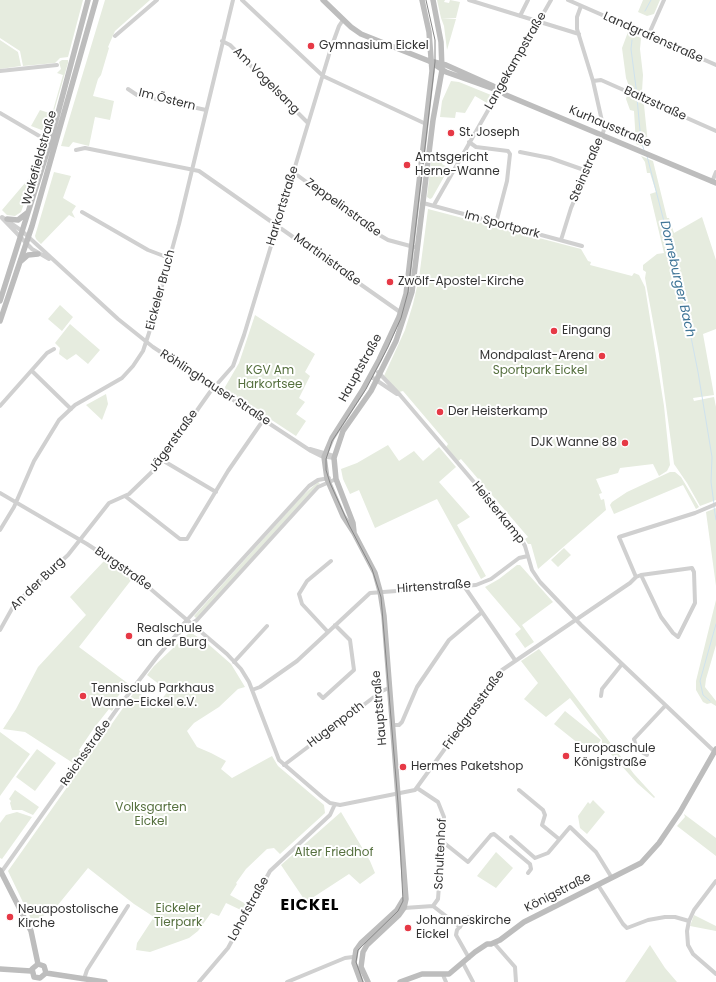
<!DOCTYPE html>
<meta charset="utf-8">
<style>
body{margin:0}
canvas{display:block;background:#fff}
</style>
<canvas width="716" height="982"></canvas>
<script>
const ctx = document.querySelector('canvas').getContext('2d');
ctx.lineJoin = 'round';
function paint(path, color) { ctx.fillStyle = color; ctx.fill(path, 'evenodd'); }
const toPath = rows => new Path2D(rows.map(r => 'M' + r).join(''));
function trace(path, color, width, dash) { ctx.strokeStyle = color; ctx.lineWidth = width; ctx.lineCap = dash ? 'butt' : 'round'; ctx.setLineDash(dash || []); ctx.stroke(path); }
function drawText(font, color, halo, rows, align = 'center') {
  ctx.font = font + ' Poppins,sans-serif'; ctx.lineWidth = 4; ctx.setLineDash([]); ctx.textBaseline = 'middle'; ctx.strokeStyle = halo; ctx.fillStyle = color; for (const [text, x, y, turn = 0] of rows) {
    ctx.save(); ctx.translate(x, y); ctx.rotate((+turn || 0) * Math.PI / 180); ctx.textAlign = isNaN(turn) ? turn : align; if (halo) ctx.strokeText(text, 0, 0); ctx.fillText(text, 0, 0); ctx.restore();
  }
}
paint(toPath([
 [0,0,83,0,68,57,60,58,55,63,23,66,20,51,0,38],
 [105,0,150,0,115,31,108,47,109,48,101,75,98,79,93,96,114,101,110,120,95,117,89,146,73,142,69,147,61,146],
 [437,0,445,0,444,2,449,3,450,0,460,2,456,18,441,18],
 [643,0,660,0,654,14,647,16,638,12],
 [441,18,456,19,447,50,444,26],
 [628,32,641,38,640,49,643,75,642,91,639,93,630,89,626,78,622,48],
 [0,40,18,52,21,66,0,69],
 [62,60,68,60,68,63,47,135,47,132,31,126,40,110,52,114,63,75,57,73,61,69,59,62],
 [451,81,459,82,491,95,487,103,475,96,465,113,456,112,455,118,440,117,442,101],
 [627,95,642,102,644,105,648,144,647,148,636,144,634,111,630,110,626,99],
 [432,153,443,156,442,164,449,168,432,198,430,199,427,197],
 [641,156,653,161,667,218,669,218,674,233,702,217,716,260,716,329,703,334,714,395,693,398,694,401,714,397,716,407,716,500,700,506,687,483,674,464,659,354,645,278,646,272,643,270,643,265,657,254,664,253,650,194,656,192,650,173,647,173,645,162],
 [54,172,71,176,63,198,76,206,72,212,75,218,69,215,41,244,36,239,35,236],
 [31,176,34,176,21,212,15,216,7,215,2,210],
 [428,209,581,249,588,261,591,262,590,265,632,276,634,273,639,275,645,287,664,406,670,465,667,471,659,476,653,464,620,468,618,473,596,479,602,493,599,494,601,500,604,499,606,510,538,569,531,544,528,544,525,539,528,537,461,459,458,461,446,447,448,444,403,391,399,392,384,376,405,330,413,304,419,278],
 [60,305,73,317,62,331,48,319],
 [255,315,315,354,305,372,310,376,299,398,305,402,296,414,306,421,296,436,226,390,225,387,239,363],
 [70,324,100,350,88,364,76,354,67,360,59,354,60,348,55,343],
 [106,394,108,404,102,420,86,405],
 [388,445,399,461,414,451,423,461,439,447,456,467,439,482,470,517,457,525,486,576,481,579,437,499,375,528,359,490,350,494,343,479,341,469,357,463],
 [670,472,675,472,681,477,699,507,696,509,683,485,614,514,610,505,612,502,627,492],
 [318,482,320,483,316,487,197,619,194,616,302,496],
 [716,508,716,586,706,512],
 [564,548,571,555,558,567,551,560],
 [104,561,132,579,79,647,130,685,128,688,125,687,112,704,115,706,112,711,109,709,94,728,79,750,82,753,75,763,73,763,25,732,3,729,16,709,38,667,86,615,70,597],
 [517,565,520,565,553,602,522,625,534,642,525,648,515,634,521,629,485,587,499,579],
 [716,600,716,645,706,679,705,687,716,701,716,706,711,703,707,704,703,702,696,690,696,681],
 [190,632,207,643,231,664,245,687,238,689,219,707,194,723,187,731,197,747,211,753,226,761,221,769,232,778,272,756,278,766,324,805,325,813,280,854,274,848,267,849,246,869,236,883,237,884,230,895,246,904,243,911,226,903,219,916,211,913,198,931,189,938,150,952,136,950,137,943,154,917,134,904,88,868,53,911,32,921,8,871,135,691,158,704,168,691,147,675,154,666],
 [539,649,634,774,655,797,654,798,637,783,602,744,602,740,570,698,546,717,524,699,538,683,521,661],
 [565,711,601,740,593,750,589,752,554,724],
 [0,732,30,754,0,796],
 [37,749,56,763,35,791,16,777],
 [15,790,39,807,33,815,22,810,12,810,10,803,11,801,9,799],
 [593,800,605,812,587,834,580,828,578,816,588,802,590,804],
 [17,812,32,817,2,859,0,858,0,823,6,815],
 [341,812,370,861,375,873,360,884,349,874,306,902,281,865],
 [684,814,716,838,716,856,677,826,685,817],
 [496,852,513,868,496,888,477,876],
 [694,915,716,926,716,931,690,926],
 [650,945,665,968,677,982,625,982]
]), '#e6ecdf');
trace(toPath([
 [645,11,651,0],
 [632,40,631,49,637,95],
 [637,98,641,141,644,150],
 [647,156,681,287,698,372,712,457,711,482,714,504],
 [714,507,716,520],
 [710,701,703,695,700,681,716,624]
]), '#cfe2ee', 1);
trace(toPath([
 [242,0,323,76,426,124],
 [469,0,579,34],
 [568,0,716,65],
 [520,16,528,0],
 [115,36,157,0],
 [648,36,664,0],
 [222,41,230,45,308,123],
 [0,71,57,65],
 [593,81,601,80,716,131],
 [128,89,137,95,206,110],
 [0,113,41,137],
 [469,142,476,147,508,151,510,154,507,181,496,223],
 [76,150,85,148,199,171,400,312],
 [520,152,550,158,587,171],
 [293,172,376,233,388,240,414,247],
 [712,182,716,172],
 [423,203,582,246],
 [434,205,551,0],
 [82,212,148,250,169,258],
 [2,217,22,231,118,319,153,347,311,451,321,456,334,458],
 [2,218,32,249,49,259],
 [561,240,571,208,604,130,593,81,577,29,577,17,581,6],
 [32,371,71,409],
 [378,372,400,395,519,535,525,546,532,570,540,582,581,625,716,753],
 [370,376,397,394],
 [0,406,47,353,54,349],
 [310,449,334,456],
 [162,460,216,492],
 [0,493,87,544,133,574,227,654,241,669,249,682,279,760,322,797,330,803,340,805,415,790,502,670,630,583,636,577],
 [125,496,180,539,187,539,228,471,264,419],
 [0,530,14,507,34,461,59,420,75,405,122,378,133,366,143,351,149,333,179,224,233,0],
 [636,577,641,575,661,617,673,633,678,637,695,603,694,572,692,568,641,575],
 [636,577,619,537,695,513,716,504],
 [464,586,515,660],
 [0,630,14,605,68,555,109,503,129,494,157,467,210,392,233,366,244,335,331,48,339,26,343,20],
 [328,632,302,604,299,594,307,581,331,561],
 [176,635,177,631,309,486,318,480,329,478],
 [234,662,267,626],
 [252,690,260,687,297,661,370,593,476,585,491,579,519,558,528,556],
 [319,694,323,698,354,670,350,640,335,625],
 [601,696,602,689,622,664],
 [392,725,399,725,402,722,417,687,449,640,481,613],
 [647,755,640,751,635,743,634,739,665,706],
 [284,765,382,691,389,688],
 [417,788,438,802,444,817,438,899,433,906],
 [519,790,543,810,545,815,542,825,559,839],
 [511,837,535,858,548,853,570,827,596,852,612,878],
 [443,842,468,862,491,835,494,834,530,864,531,869,528,873],
 [0,874,117,709,157,657,176,635,197,620,318,487,336,479],
 [716,881,694,910,689,921,687,931,688,945,693,954,716,974],
 [598,885,623,924,627,928,648,920,665,917,675,917,689,921],
 [433,906,460,927],
 [404,908,433,906],
 [468,917,457,930,456,935,469,958],
 [494,943,515,967,516,982],
 [463,963,473,982],
 [443,975,446,982],
 [84,979,87,970,128,906],
 [199,982,228,948,270,871,330,815,335,804],
 [287,982,345,958,353,957]
]), '#d0d0d0', 4);
trace(toPath([
 [323,0,351,27,361,34,429,61,446,72,497,90],
 [430,61,446,65,493,86,506,95,716,183],
 [7,219,18,220,27,213],
 [20,262,28,255,38,254],
 [0,301,50,143,88,0],
 [0,321,32,226,96,0],
 [354,532,353,523,336,479,334,458,343,431,371,391,396,341,412,292,433,120,442,70,441,42,433,0],
 [0,870,31,931,38,964],
 [38,964,32,969,34,977,40,978,46,973],
 [38,964,44,966,46,973],
 [0,969,31,971],
 [46,973,105,982],
 [361,982,354,963,356,950,361,943,397,910,403,900],
 [368,982,361,967,363,952,367,945,399,915,404,908,406,899,384,616,380,591,375,573,354,533,343,516,327,479,324,457,332,438,362,391,379,360,399,317,406,294,432,71,429,32,422,0],
 [400,982,422,974,449,974,475,952,487,944,491,944,500,940,524,922,641,863,659,843,680,812,716,749]
]), '#bdbdbd', 5.5);
trace(toPath([
 [363,982,356,962,358,950,398,911,403,901,398,803,381,597,372,569,349,525,330,483,326,470,326,459,332,441,366,389,388,347,401,318,408,292,435,62,435,40,426,0]
]), '#888', 1);
for (const [x, y, r, color] of [
 [311,46,4,"#e63946"],
 [451,133,4,"#e63946"],
 [407,165,4,"#e63946"],
 [390,282,4,"#e63946"],
 [554,331,4,"#e63946"],
 [602,356,4,"#e63946"],
 [440,412,4,"#e63946"],
 [625,443,4,"#e63946"],
 [129,636,4,"#e63946"],
 [83,696,4,"#e63946"],
 [566,756,4,"#e63946"],
 [403,767,4,"#e63946"],
 [10,917,4,"#e63946"],
 [408,928,4,"#e63946"]
]) { const dot = new Path2D(); dot.arc(x, y, r, 0, 2 * Math.PI); ctx.fillStyle = color; ctx.fill(dot); trace(dot, '#fff', 1.5); }
drawText('12px', '#333', '#fff', [
 ["Landgrafenstraße",653,38,24],
 ["Langekampstraße",516,61,-60],
 ["Am Vogelsang",266,81,45],
 ["Im Östern",167,100,14],
 ["Baltzstraße",655,104,24],
 ["Kurhausstraße",610,127,23],
 ["Wakefieldstraße",40,158,-74],
 ["Steinstraße",587,170,-67],
 ["Harkortstraße",283,206,-73],
 ["Zeppelinstraße",343,208,36],
 ["Im Sportpark",502,225,15],
 ["Martinistraße",327,260,36],
 ["Eickeler Bruch",161,290,-75],
 ["Hauptstraße",361,368,-61],
 ["Röhlinghauser Straße",215,388,33],
 ["Jägerstraße",174,441,-54],
 ["Heisterkamp",498,513,51],
 ["Burgstraße",123,569,35],
 ["An der Burg",38,584,-44],
 ["Hirtenstraße",434,587,-4],
 ["Hauptstraße",380,708,-95],
 ["Friedgrasstraße",474,710,-54],
 ["Hugenpoth",336,725,-37],
 ["Reichsstraße",86,753,-55],
 ["Schultenhof",441,854,-87],
 ["Königstraße",558,893,-27],
 ["Lohofstraße",249,909,-61]
]);
drawText('12px', '#333', '#fff', [
 ["Gymnasium Eickel",319,46],
 ["St. Joseph",459,133],
 ["Amtsgericht",415,158],
 ["Herne-Wanne",415,172],
 ["Zwölf-Apostel-Kirche",398,282],
 ["Eingang",562,331],
 ["Mondpalast-Arena",594,356,"right"],
 ["Der Heisterkamp",448,412],
 ["DJK Wanne 88",617,443,"right"],
 ["Realschule",137,629],
 ["an der Burg",137,643],
 ["Tennisclub Parkhaus",91,689],
 ["Wanne-Eickel e.V.",91,703],
 ["Europaschule",574,749],
 ["Königstraße",574,763],
 ["Hermes Paketshop",411,767],
 ["Neuapostolische",18,910],
 ["Kirche",18,924],
 ["Johanneskirche",416,921],
 ["Eickel",416,935]
], 'left');
drawText('12px', '#56703f', '#fff', [
 ["KGV Am",270,371],
 ["Harkortsee",270,385],
 ["Sportpark Eickel",540,371],
 ["Volksgarten",151,808],
 ["Eickel",151,822],
 ["Alter Friedhof",334,853],
 ["Eickeler",178,909],
 ["Tierpark",178,923]
]);
drawText('italic 13px', '#3f7597', '#fff', [
 ["Dorneburger Bach",677,279,77]
]);
ctx.letterSpacing = '1px';
drawText('bold 16px', '#000', '#fff', [
 ["EICKEL",310,906]
]);
ctx.letterSpacing = '0px';
</script>
